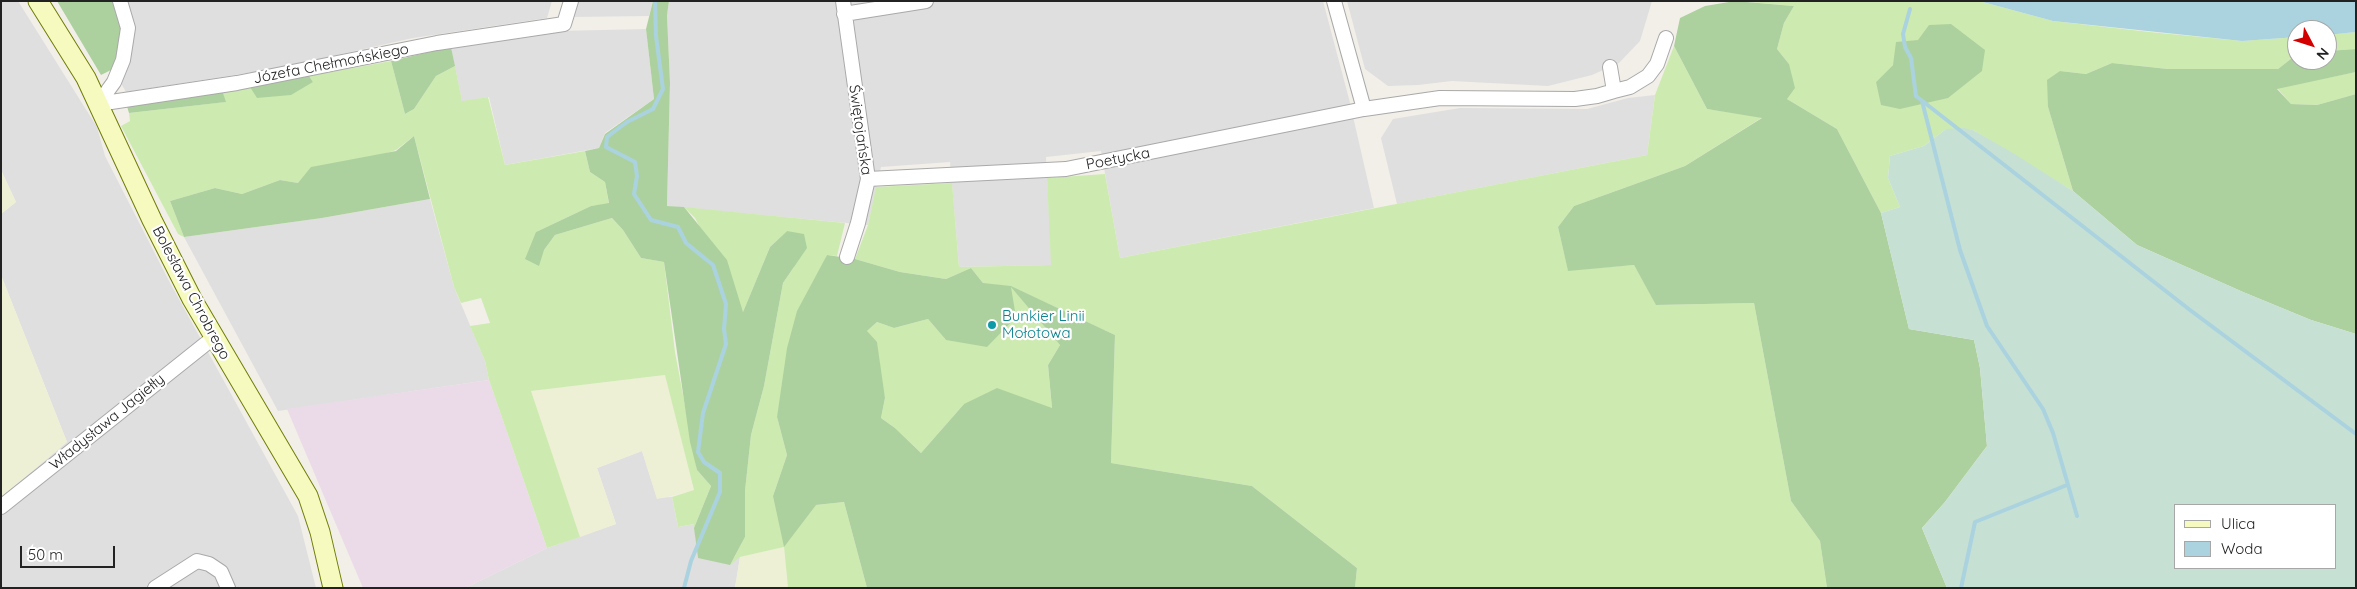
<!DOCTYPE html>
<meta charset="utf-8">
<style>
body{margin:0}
#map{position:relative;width:2357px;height:589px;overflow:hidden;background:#f2efe9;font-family:Quicksand,sans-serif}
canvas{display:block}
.frame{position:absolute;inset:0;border:2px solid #222;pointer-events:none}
.legend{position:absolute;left:2174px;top:504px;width:162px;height:65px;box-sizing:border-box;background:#fff;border:1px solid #a7a7a7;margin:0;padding:6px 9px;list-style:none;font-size:15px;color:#222}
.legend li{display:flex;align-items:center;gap:10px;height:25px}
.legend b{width:25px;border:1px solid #a7a7a7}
.north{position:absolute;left:2287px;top:20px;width:50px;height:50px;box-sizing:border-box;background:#fff;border:1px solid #a7a7a7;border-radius:50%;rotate:130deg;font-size:14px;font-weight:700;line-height:20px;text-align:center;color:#222}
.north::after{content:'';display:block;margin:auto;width:18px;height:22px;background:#d40000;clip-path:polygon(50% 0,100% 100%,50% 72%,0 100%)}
.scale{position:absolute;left:20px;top:546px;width:95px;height:22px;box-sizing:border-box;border:2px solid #222;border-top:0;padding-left:6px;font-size:15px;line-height:18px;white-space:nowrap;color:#222;-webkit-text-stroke:4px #fff;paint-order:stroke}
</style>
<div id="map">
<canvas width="2357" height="589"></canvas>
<div class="frame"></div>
<ul class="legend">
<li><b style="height:6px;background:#f7fabf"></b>Ulica</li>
<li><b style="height:14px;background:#aad3df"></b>Woda</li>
</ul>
<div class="north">N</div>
<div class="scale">50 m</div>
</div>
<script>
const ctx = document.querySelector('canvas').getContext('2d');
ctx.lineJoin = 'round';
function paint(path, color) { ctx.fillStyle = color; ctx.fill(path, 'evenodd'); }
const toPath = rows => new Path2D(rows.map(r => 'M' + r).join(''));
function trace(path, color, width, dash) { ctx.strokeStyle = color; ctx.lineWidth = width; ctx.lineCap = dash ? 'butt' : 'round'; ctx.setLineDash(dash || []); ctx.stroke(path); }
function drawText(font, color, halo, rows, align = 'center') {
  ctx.font = font + ' Quicksand,sans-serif'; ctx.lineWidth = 4.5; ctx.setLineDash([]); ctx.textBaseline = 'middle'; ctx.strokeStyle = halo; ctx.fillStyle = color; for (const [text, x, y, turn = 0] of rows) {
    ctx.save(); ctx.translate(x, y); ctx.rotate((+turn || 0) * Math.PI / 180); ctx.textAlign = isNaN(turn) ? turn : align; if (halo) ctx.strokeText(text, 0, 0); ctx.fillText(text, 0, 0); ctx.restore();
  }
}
paint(toPath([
 [1,1,18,1,97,127,105,156,169,281,298,516,316,588,1,588,1,497,67,442,1,275,1,214,16,202,1,170],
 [112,1,552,1,547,18,413,38,279,68,126,92,113,69],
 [577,1,653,1,649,16,572,17],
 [669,1,1323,1,1349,99,1374,208,1120,258,1101,151,1046,157,1052,265,959,267,950,162,881,167,868,225,667,206,670,83,667,14],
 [1347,1,1652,1,1640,41,1619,63,1592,75,1548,86,1452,81,1418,85,1388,86,1365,69],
 [646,29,654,99,605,133,599,148,505,165,489,97,462,102,451,47,558,31],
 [1655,95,1647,155,1397,204,1381,138,1393,119,1460,108,1587,109,1628,98],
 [430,199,454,287,485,361,489,380,278,411,184,237,322,218],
 [642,451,657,498,672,497,678,527,694,524,698,558,740,557,735,588,465,588,547,548,616,524,597,468]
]), '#e0dfdf');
paint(toPath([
 [489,380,547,548,465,588,363,588,287,409]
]), '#ebdbe8');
paint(toPath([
 [1,170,16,202,1,214],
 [1,275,67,442,1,497],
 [666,375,694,491,657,499,642,451,597,468,616,524,580,537,530,391],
 [784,547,788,588,735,588,740,557]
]), '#eef0d5');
paint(toPath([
 [1739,1,1979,1,2053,21,2150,32,2242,41,2297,37,2297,54,2278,69,2168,69,2112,63,2086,74,2060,71,2048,107,2073,191,1973,130,1946,129,1924,146,1890,156,1888,178,1900,207,1881,213,1837,129,1787,99,1789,64,1777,49,1784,23,1794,6],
 [1918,40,1971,41,1984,50,1876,82],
 [2356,32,2356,49,2327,51,2327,35],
 [1674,46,1707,109,1763,117,1685,166,1574,206,1558,227,1568,270,1634,265,1657,305,1754,303,1791,501,1820,541,1827,588,1355,588,1357,568,1252,486,1111,463,1115,335,1012,287,1060,345,1048,365,1052,409,964,404,921,453,895,428,881,418,885,398,867,331,877,322,894,328,928,319,946,340,983,283,971,268,946,279,900,272,855,259,868,225,876,187,952,183,959,267,1051,265,1047,178,1105,174,1120,258,1647,155,1655,95],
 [391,61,405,114,414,109,436,76,455,66,462,101,488,97,505,165,585,151,590,172,605,182,609,204,591,206,536,232,544,250,555,235,612,218,623,230,641,258,664,262,675,352,697,470,711,486,694,528,694,524,678,527,672,497,694,490,665,375,531,391,580,537,547,548,489,380,485,361,470,326,490,323,481,298,461,303,454,287,414,136,396,150,298,183,280,180,242,194,215,188,170,201,184,237,178,234,121,126,130,121,129,113,225,102,222,90,313,82,309,76],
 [2356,72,2356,94,2317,105,2291,104,2277,88],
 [684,207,845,223,837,256,827,255,777,417,787,455,773,496,816,505,844,502,867,588,788,588,784,547,740,557,730,565,745,537,745,491,751,435,764,386,783,283,794,267,787,231,770,247,743,312,695,218]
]), '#cdebb0');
paint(toPath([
 [57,1,112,1,121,20,119,45,113,69,101,75],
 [653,1,669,1,667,15,670,83,667,206,684,207,727,260,743,312,770,247,787,231,804,234,807,248,783,283,764,386,751,435,745,491,745,537,730,565,698,558,694,528,711,486,697,470,690,442,664,262,641,258,623,230,612,218,555,235,544,250,539,266,525,259,536,232,591,206,609,203,605,182,590,172,585,151,599,148,605,134,654,99,646,29],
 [1735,1,1794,6,1784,23,1777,49,1789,64,1795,88,1787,99,1837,129,1881,213,1909,329,1974,340,1980,368,1987,446,1945,502,1922,528,1947,588,1827,588,1820,541,1791,501,1754,303,1656,305,1634,265,1568,271,1558,227,1574,206,1685,166,1762,118,1707,109,1674,46,1680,18,1705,6],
 [1951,24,1985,50,1982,71,1948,98,1900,109,1881,105,1876,82,1893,65,1896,42,1918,40,1929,25],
 [451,47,455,66,436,76,414,109,405,114,391,61],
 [2356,49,2356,72,2277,89,2291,104,2317,105,2356,94,2356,334,2311,320,2243,292,2137,245,2073,191,2048,107,2047,80,2060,71,2086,74,2112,63,2168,69,2278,69,2297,54,2297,60,2327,60,2327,51],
 [309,76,313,82,291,95,257,98,250,87],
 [222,90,226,102,129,113,126,103],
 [414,136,430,199,322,218,184,237,170,201,215,188,242,194,280,180,298,183,311,167,396,151],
 [827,255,855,259,900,272,946,279,971,268,983,283,1011,286,1115,335,1111,463,1252,486,1357,568,1355,588,867,588,844,502,816,505,784,547,773,496,787,455,777,417,787,348,797,311],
 [1011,287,1060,345,1048,365,1052,408,997,388,964,404,921,453,895,428,881,418,885,398,877,342,867,331,877,322,894,328,928,319,946,340,987,347,1016,317]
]), '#add19e');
paint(toPath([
 [1964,128,1973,130,2013,153,2073,191,2137,245,2243,292,2311,320,2356,334,2356,588,1947,588,1922,528,1945,502,1987,446,1980,368,1974,340,1909,329,1881,213,1900,207,1888,178,1890,156,1924,146,1946,129],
 [2176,505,2336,505,2336,568,2176,568]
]), '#c6e0d4');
paint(toPath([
 [1979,1,2356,1,2356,32,2327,35,2327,30,2297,30,2297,37,2242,41,2053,21]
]), '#aad3df');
trace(toPath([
 [655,1,656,36,663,89,653,109,627,122,607,137,606,147,635,162,637,176,634,194,651,220,678,227,686,243,713,265,726,304,724,329,726,344,703,413,698,452,704,462,720,473,720,492,691,561,684,588],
 [1910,9,1903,34,1905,47,1911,58,1916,96,2190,310,2356,434],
 [1922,101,1960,250,1987,326,2043,409,2053,433,2077,516],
 [1961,588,1975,522,2067,485]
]), '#aad3df', 4);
const street = toPath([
 [843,1,868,179,858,223,847,257],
 [1334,1,1364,109,1440,98,1575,99,1597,96,1614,91,1610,67],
 [844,14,926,1],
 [1614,91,1630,87,1648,76,1657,64,1666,38],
 [98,104,237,83,437,43,564,24,571,1],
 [98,104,114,82,123,60,128,28,120,1],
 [868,179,1066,169,1364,109],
 [1,507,213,338],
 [155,588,197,561,209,564,221,572,228,588]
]);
const secondary = toPath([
 [38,1,86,78,152,220,192,299,308,496,320,532,333,588]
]);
trace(street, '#a9a9a9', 16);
trace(secondary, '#707d05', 21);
trace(street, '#fff', 14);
trace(secondary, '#f7fabf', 19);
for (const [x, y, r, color] of [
 [992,325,5,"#0f9aa8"]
]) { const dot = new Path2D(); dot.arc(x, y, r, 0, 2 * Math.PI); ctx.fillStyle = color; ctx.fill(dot); trace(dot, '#fff', 2); }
drawText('15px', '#222', '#fff', [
 ["Józefa Chełmońskiego",331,64,-11],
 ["Świętojańska",860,130,82],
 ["Poetycka",1118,159,-11],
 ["Bolesława Chrobrego",191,293,62],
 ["Władysława Jagiełły",107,422,-39]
]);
drawText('15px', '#0d838f', '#fff', [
 ["Bunkier Linii",1002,316],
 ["Mołotowa",1002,333]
], 'left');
</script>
